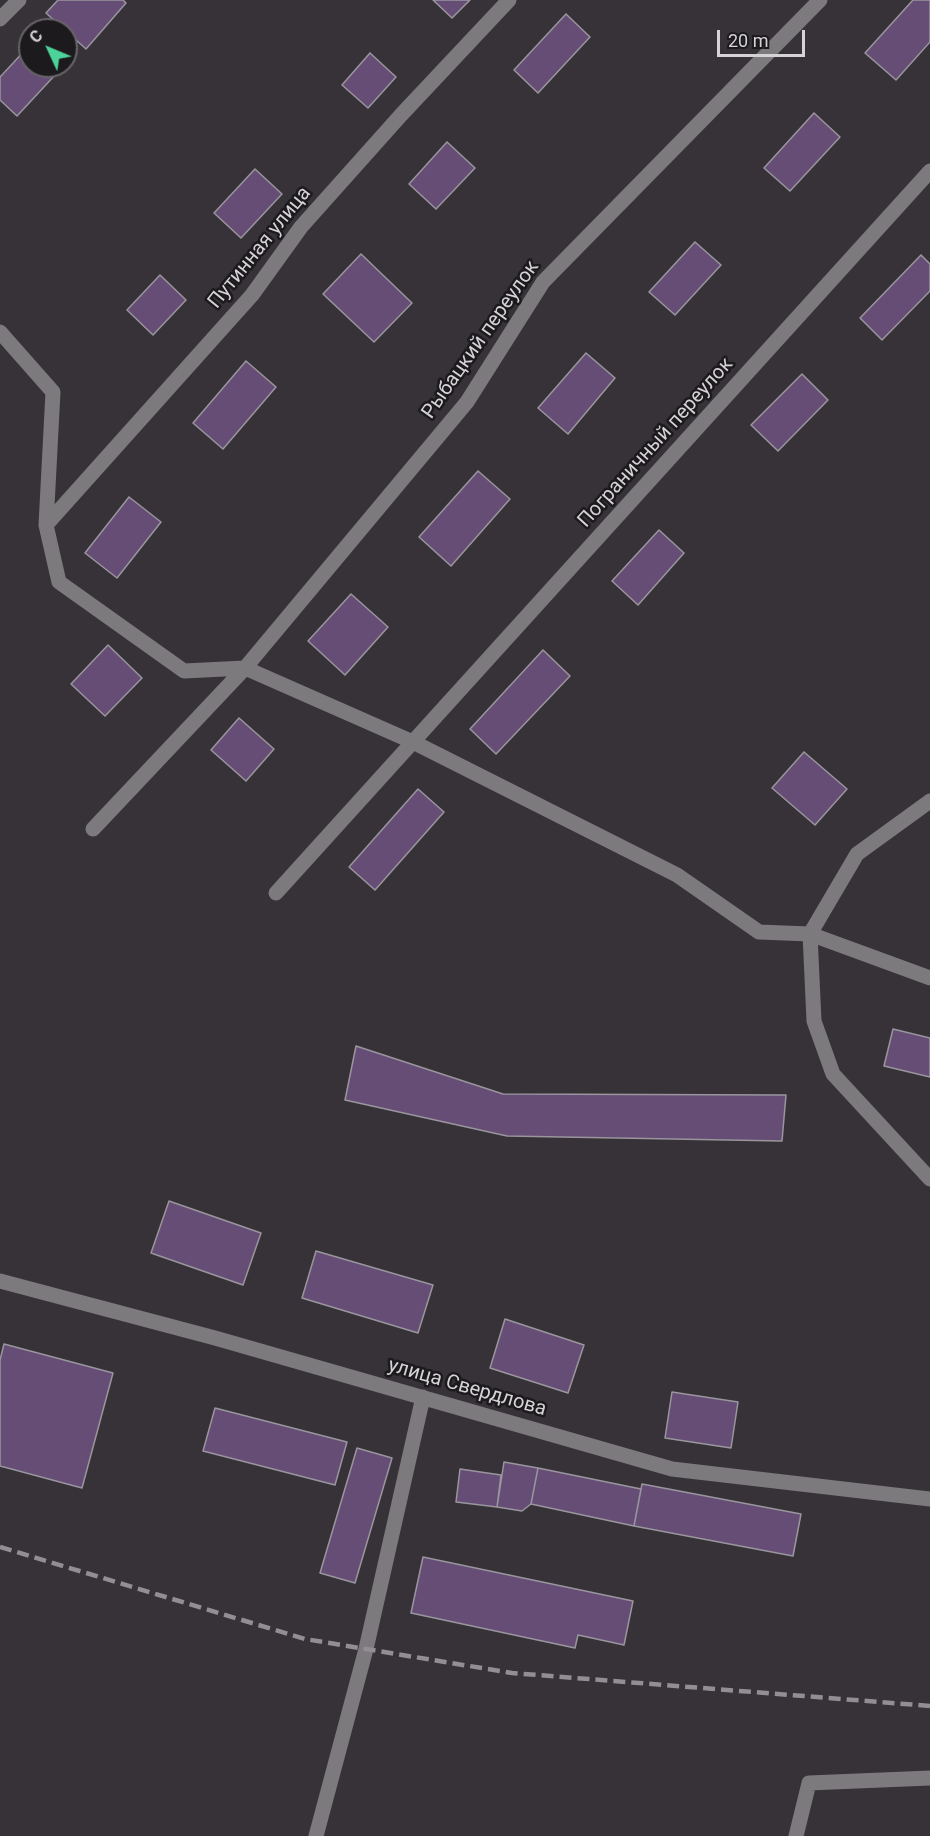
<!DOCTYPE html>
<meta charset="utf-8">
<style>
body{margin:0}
#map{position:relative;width:930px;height:1836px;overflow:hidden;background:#363238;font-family:Roboto,sans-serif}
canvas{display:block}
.north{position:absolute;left:18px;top:18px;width:60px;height:60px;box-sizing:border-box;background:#1c1a1d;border:2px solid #666467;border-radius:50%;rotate:314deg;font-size:16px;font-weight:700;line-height:24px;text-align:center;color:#d6d3d7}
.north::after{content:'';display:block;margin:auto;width:21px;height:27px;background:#4dd39a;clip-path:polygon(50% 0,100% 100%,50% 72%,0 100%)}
.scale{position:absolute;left:717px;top:30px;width:88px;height:27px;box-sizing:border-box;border:3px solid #d6d3d7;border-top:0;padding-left:8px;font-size:18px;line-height:21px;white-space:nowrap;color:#d6d3d7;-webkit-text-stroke:4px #1c1a1d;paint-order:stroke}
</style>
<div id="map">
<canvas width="930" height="1836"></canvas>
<div class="north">С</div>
<div class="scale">20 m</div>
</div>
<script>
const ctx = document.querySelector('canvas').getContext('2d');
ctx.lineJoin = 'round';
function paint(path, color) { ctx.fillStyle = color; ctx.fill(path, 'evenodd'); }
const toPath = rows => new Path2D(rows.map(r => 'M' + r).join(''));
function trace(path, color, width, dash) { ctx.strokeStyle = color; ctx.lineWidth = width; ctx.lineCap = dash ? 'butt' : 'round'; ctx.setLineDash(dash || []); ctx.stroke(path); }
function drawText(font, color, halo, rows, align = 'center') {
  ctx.font = font + ' Roboto,sans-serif'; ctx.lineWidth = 5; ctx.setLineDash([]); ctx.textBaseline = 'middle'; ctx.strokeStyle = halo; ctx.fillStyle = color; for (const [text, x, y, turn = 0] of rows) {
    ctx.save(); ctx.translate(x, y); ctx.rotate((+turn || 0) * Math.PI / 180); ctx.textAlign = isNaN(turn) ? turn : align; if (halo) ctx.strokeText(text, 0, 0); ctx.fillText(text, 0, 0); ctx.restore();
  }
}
const building = toPath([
 [58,0,123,0,126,3,86,49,46,13,58,0],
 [433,0,470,0,452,18,433,0],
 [913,0,930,0,930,42,896,80,865,53,913,0],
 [566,14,590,37,538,93,514,70,566,14],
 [28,47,30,50,30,66,48,66,56,74,17,116,0,100,0,77,28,47],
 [370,53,396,77,368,108,342,85,370,53],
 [814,113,840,137,790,191,764,168,814,113],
 [447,142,475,168,436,209,409,184,447,142],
 [255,169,282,194,241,238,214,213,255,169],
 [695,242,721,265,675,315,649,292,695,242],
 [361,254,412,303,374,342,323,294,361,254],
 [921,255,930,264,930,291,882,340,860,318,921,255],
 [160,275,186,300,153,335,127,310,160,275],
 [586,353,615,378,568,434,538,408,586,353],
 [246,361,276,387,223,449,193,423,246,361],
 [802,374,828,400,778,451,751,425,802,374],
 [478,471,510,499,451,566,419,537,478,471],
 [129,497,161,522,117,578,85,553,129,497],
 [659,530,684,553,638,605,612,581,659,530],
 [351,594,388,627,345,675,308,641,351,594],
 [108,645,142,678,105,716,71,684,108,645],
 [543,650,570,676,496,754,470,729,543,650],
 [239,718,274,749,246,781,211,750,239,718],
 [804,752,847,789,815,825,772,788,804,752],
 [418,789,444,812,375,890,349,867,418,789],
 [893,1029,930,1038,930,1077,884,1066,893,1029],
 [356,1046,503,1094,786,1095,782,1141,507,1136,345,1100,356,1046],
 [169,1201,261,1233,243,1285,151,1253,169,1201],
 [316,1251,433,1285,418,1333,302,1298,316,1251],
 [505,1319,584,1345,568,1393,490,1368,505,1319],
 [4,1344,113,1373,82,1488,0,1466,0,1360,4,1344],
 [672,1392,738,1402,731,1448,665,1438,672,1392],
 [215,1408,347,1442,335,1485,203,1451,215,1408],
 [357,1448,392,1458,355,1583,320,1573,357,1448],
 [504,1462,538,1468,531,1504,522,1511,497,1507,504,1462],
 [538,1468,641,1489,634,1526,531,1504,538,1468],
 [460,1469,501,1475,497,1507,456,1502,460,1469],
 [642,1484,801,1514,793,1556,634,1526,642,1484],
 [423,1557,633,1601,624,1645,578,1635,575,1648,411,1613,423,1557]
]);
paint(building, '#664d76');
trace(building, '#9a969d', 1.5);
trace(toPath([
 [0,19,19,0],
 [0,332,53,392,46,525,59,582,184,671,245,668,413,742,677,875,759,932,810,934,930,978],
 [46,525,252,295,301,227,401,115,509,0],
 [930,801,857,854,810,934,814,1021,833,1074,930,1179],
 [93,829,245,668,467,402,543,282,820,0],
 [276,893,930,171],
 [0,1281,215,1338,672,1469,930,1499],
 [316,1836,366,1649,423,1397],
 [796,1836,809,1783,930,1778]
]), '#7c7a7d', 15);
trace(toPath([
 [0,1547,305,1639,512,1673,930,1706]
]), '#928e93', 4.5, [12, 6]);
drawText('20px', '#d6d3d7', '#1c1a1d', [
 ["Путинная улица",260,248,-51],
 ["Рыбацкий переулок",481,340,-55],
 ["Пограничный переулок",656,443,-48],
 ["улица Свердлова",467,1388,16]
]);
</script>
